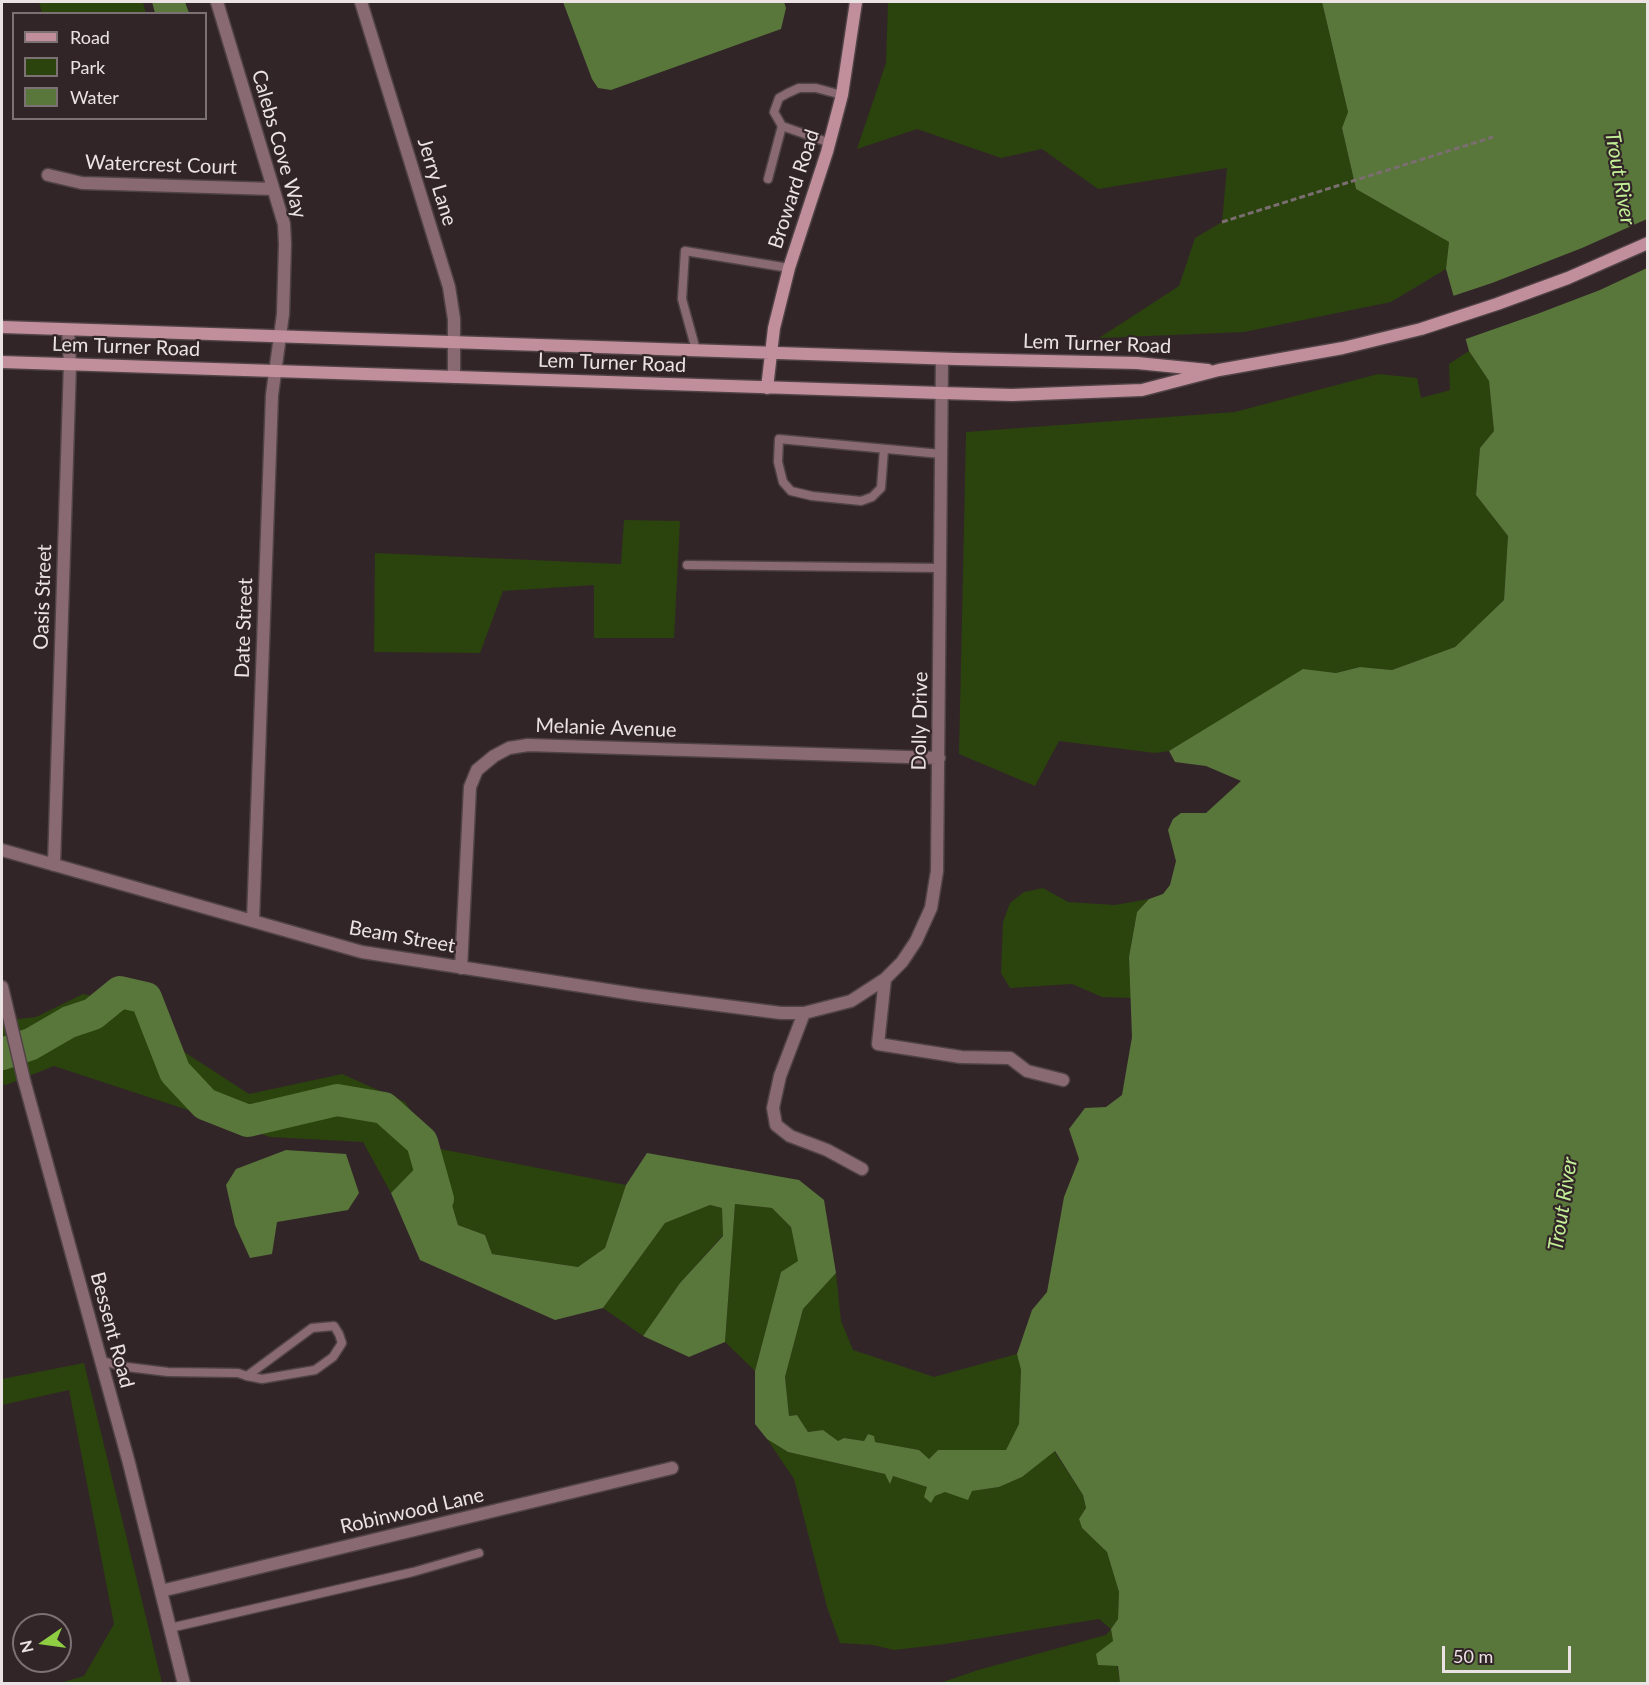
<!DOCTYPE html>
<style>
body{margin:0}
#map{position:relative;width:1649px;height:1685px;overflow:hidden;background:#322528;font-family:Lato,sans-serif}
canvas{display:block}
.frame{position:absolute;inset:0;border:3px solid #ebe2e4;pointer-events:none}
.legend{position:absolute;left:12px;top:12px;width:195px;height:108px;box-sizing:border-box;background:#322528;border:2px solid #7c7173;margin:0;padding:8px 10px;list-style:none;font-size:18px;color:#ebe2e4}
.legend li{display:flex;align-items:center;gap:12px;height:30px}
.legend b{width:30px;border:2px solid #7c7173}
.north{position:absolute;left:12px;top:1613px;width:60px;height:60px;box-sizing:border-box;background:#322528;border:2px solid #7c7173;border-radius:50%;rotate:257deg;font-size:16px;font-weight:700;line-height:24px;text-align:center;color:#ebe2e4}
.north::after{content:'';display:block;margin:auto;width:21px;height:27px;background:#8fcd42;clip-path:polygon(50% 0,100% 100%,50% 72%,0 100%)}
.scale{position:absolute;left:1442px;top:1646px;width:129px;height:27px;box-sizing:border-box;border:3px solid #ebe2e4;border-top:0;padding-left:8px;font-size:18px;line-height:21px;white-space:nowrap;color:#ebe2e4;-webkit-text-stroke:4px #322528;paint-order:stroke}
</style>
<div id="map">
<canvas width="1649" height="1685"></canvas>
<div class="frame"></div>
<ul class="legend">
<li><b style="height:8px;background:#c18e9b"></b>Road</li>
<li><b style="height:16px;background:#2b430d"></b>Park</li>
<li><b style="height:16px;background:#59773a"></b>Water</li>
</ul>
<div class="north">N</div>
<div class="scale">50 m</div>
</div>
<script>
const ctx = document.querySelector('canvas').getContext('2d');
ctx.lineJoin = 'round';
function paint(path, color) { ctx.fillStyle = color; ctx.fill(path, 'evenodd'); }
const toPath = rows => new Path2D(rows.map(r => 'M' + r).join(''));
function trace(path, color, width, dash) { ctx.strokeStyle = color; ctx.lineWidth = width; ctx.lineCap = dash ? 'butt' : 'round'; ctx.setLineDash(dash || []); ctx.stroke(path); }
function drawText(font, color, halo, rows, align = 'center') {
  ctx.font = font + ' Lato,sans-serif'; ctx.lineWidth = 4.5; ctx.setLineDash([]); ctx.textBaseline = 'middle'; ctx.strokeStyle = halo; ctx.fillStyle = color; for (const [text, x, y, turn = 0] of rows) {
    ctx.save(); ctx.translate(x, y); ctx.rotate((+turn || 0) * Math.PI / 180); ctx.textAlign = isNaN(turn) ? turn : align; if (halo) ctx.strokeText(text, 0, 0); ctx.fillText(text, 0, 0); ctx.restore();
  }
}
paint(toPath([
 [39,2,143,2,146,13,42,13],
 [888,2,1322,2,1348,112,1342,128,1356,189,1449,242,1446,269,1391,302,1244,332,1099,338,1179,286,1195,238,1222,222,1227,168,1098,189,1042,149,1001,158,917,129,857,149,886,63],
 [1469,351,1489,381,1494,431,1480,448,1476,495,1508,536,1504,600,1455,647,1392,670,1360,667,1336,673,1303,670,1169,751,1155,753,1059,741,1035,786,959,754,966,432,1235,412,1378,374,1417,378,1421,398,1450,390,1449,364],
 [624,520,680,521,674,638,594,638,594,585,503,591,480,653,374,652,375,553,621,564],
 [1043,888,1068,902,1115,905,1149,899,1137,912,1129,957,1131,998,1102,997,1072,984,1010,988,1001,973,1003,922,1010,903,1024,892],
 [134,980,157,993,178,1048,249,1094,342,1074,405,1102,435,1148,626,1185,605,1248,578,1267,492,1254,485,1235,458,1225,435,1149,391,1193,363,1142,270,1137,54,1066,6,1085,2,1084,2,1021,36,1017,83,994,97,997],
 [735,1204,772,1208,791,1227,799,1261,781,1272,755,1371,725,1342],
 [710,1205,722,1208,723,1235,680,1283,643,1336,603,1308,665,1223],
 [836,1273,841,1321,853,1350,934,1377,1017,1354,1021,1370,1019,1424,1006,1451,938,1450,929,1459,919,1450,875,1442,868,1434,864,1441,844,1438,838,1441,823,1430,808,1432,797,1415,789,1416,785,1377,803,1309],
 [84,1363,162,1683,60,1683,84,1676,114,1624,69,1390,2,1405,2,1379],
 [767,1439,788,1452,885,1474,890,1483,893,1476,927,1487,935,1496,945,1492,972,1491,999,1487,1022,1477,1054,1451,1083,1495,1086,1508,1079,1519,1082,1528,1107,1552,1119,1592,1118,1619,1111,1629,1120,1683,940,1683,978,1670,1106,1635,1111,1629,1099,1619,945,1644,894,1650,873,1645,840,1643,827,1607,794,1479]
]), '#2b430d');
paint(toPath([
 [152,2,185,2,189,13,155,13],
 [563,2,784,2,786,8,781,29,611,90,598,88,592,79],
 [1322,2,1647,2,1647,1683,1120,1683,1118,1666,1098,1665,1096,1654,1113,1641,1111,1629,1118,1619,1119,1592,1107,1552,1082,1528,1079,1519,1086,1508,1083,1495,1055,1451,1022,1477,999,1487,972,1491,968,1500,945,1492,935,1496,931,1503,924,1497,927,1487,893,1476,890,1484,885,1474,788,1452,767,1439,755,1424,755,1371,781,1272,798,1261,791,1227,772,1208,735,1204,725,1342,689,1357,643,1336,680,1283,723,1236,722,1208,710,1205,665,1223,603,1308,555,1320,420,1260,391,1193,435,1148,458,1225,485,1235,492,1254,578,1267,605,1248,626,1185,647,1153,799,1180,824,1200,836,1273,803,1309,785,1377,789,1416,797,1415,808,1432,823,1430,838,1441,844,1438,864,1441,868,1434,874,1436,875,1442,919,1450,929,1459,938,1450,1006,1450,1019,1424,1021,1370,1017,1354,1032,1310,1047,1292,1064,1197,1079,1159,1069,1129,1085,1108,1106,1107,1122,1095,1132,1037,1129,957,1137,912,1149,899,1163,894,1170,885,1176,861,1168,830,1173,819,1181,813,1206,813,1241,781,1206,766,1175,762,1169,751,1303,669,1336,673,1360,667,1392,670,1455,647,1504,600,1508,536,1476,495,1480,448,1494,431,1489,381,1469,351,1446,269,1449,242,1356,189,1342,128,1348,112],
 [286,1150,346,1154,359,1193,348,1210,277,1222,272,1254,250,1258,235,1225,226,1185,236,1169]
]), '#59773a');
paint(toPath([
 [1647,219,1647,268,1600,290,1537,314,1463,340,1450,297,1492,283,1582,248]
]), '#322528');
trace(toPath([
 [2,1054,31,1044,69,1022,93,1014,120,992,146,998,175,1072,205,1104,248,1121,337,1100,384,1108,422,1142,438,1199]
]), '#59773a', 32);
const service = toPath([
 [782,126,774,112,779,98,788,93,799,88,816,88,842,95],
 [768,179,782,126,830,143],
 [696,350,682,299,685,251,789,268],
 [884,449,881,488,872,497,861,501,812,496,791,491,783,482,778,462,779,439,941,454],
 [687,565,940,568],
 [100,1360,119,1366,168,1372,238,1373,247,1376,262,1379,315,1370,333,1357,342,1343,339,1334,334,1326,312,1328,247,1376],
 [170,1628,413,1572,479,1553]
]);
const minor = toPath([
 [217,2,284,224,285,244,283,314,272,395,253,921],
 [361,2,449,287,454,319,454,377],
 [48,175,82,183,273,189],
 [2,850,362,952,640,995,781,1013,804,1013,851,1001,885,979,902,962,916,941,931,908,937,871,942,359],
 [54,865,70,364,68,330],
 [461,968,470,787,477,770,494,756,509,748,528,745,939,758],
 [885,979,878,1044,961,1057,1010,1058,1027,1071,1063,1080],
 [2,987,24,1080,129,1463,184,1684],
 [804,1013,780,1076,773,1108,776,1125,790,1136,827,1150,862,1169],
 [161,1591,672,1468]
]);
const secondary = toPath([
 [2,327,957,359,1137,363,1208,370],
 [2,362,941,393,1012,395,1142,390,1219,370,1343,348,1421,329,1497,304,1568,278,1648,243],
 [767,388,774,328,789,268,827,152,842,95,856,2]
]);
trace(service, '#504346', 11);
trace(minor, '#504346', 15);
trace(secondary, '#504346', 15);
trace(toPath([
 [1222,222,1493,137]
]), '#7a6e71', 3, [6, 3]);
trace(service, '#8a6a72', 8);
trace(minor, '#8a6a72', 12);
trace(secondary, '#c18e9b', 12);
drawText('20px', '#ebe2e4', '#322528', [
 ["Calebs Cove Way",279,144,74],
 ["Watercrest Court",161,165,2],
 ["Jerry Lane",437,182,73],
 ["Broward Road",794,189,-72],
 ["Lem Turner Road",1097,344,2],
 ["Lem Turner Road",126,347,2],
 ["Lem Turner Road",612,363,2],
 ["Oasis Street",43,597,-88],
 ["Date Street",244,628,-88],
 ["Dolly Drive",920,721,-89],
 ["Melanie Avenue",606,728,2],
 ["Beam Street",402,937,10],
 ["Bessent Road",112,1330,75],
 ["Robinwood Lane",412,1511,-13]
]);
drawText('italic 21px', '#c3f097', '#322528', [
 ["Trout River",1620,178,80],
 ["Trout River",1563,1204,-81]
]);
</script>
